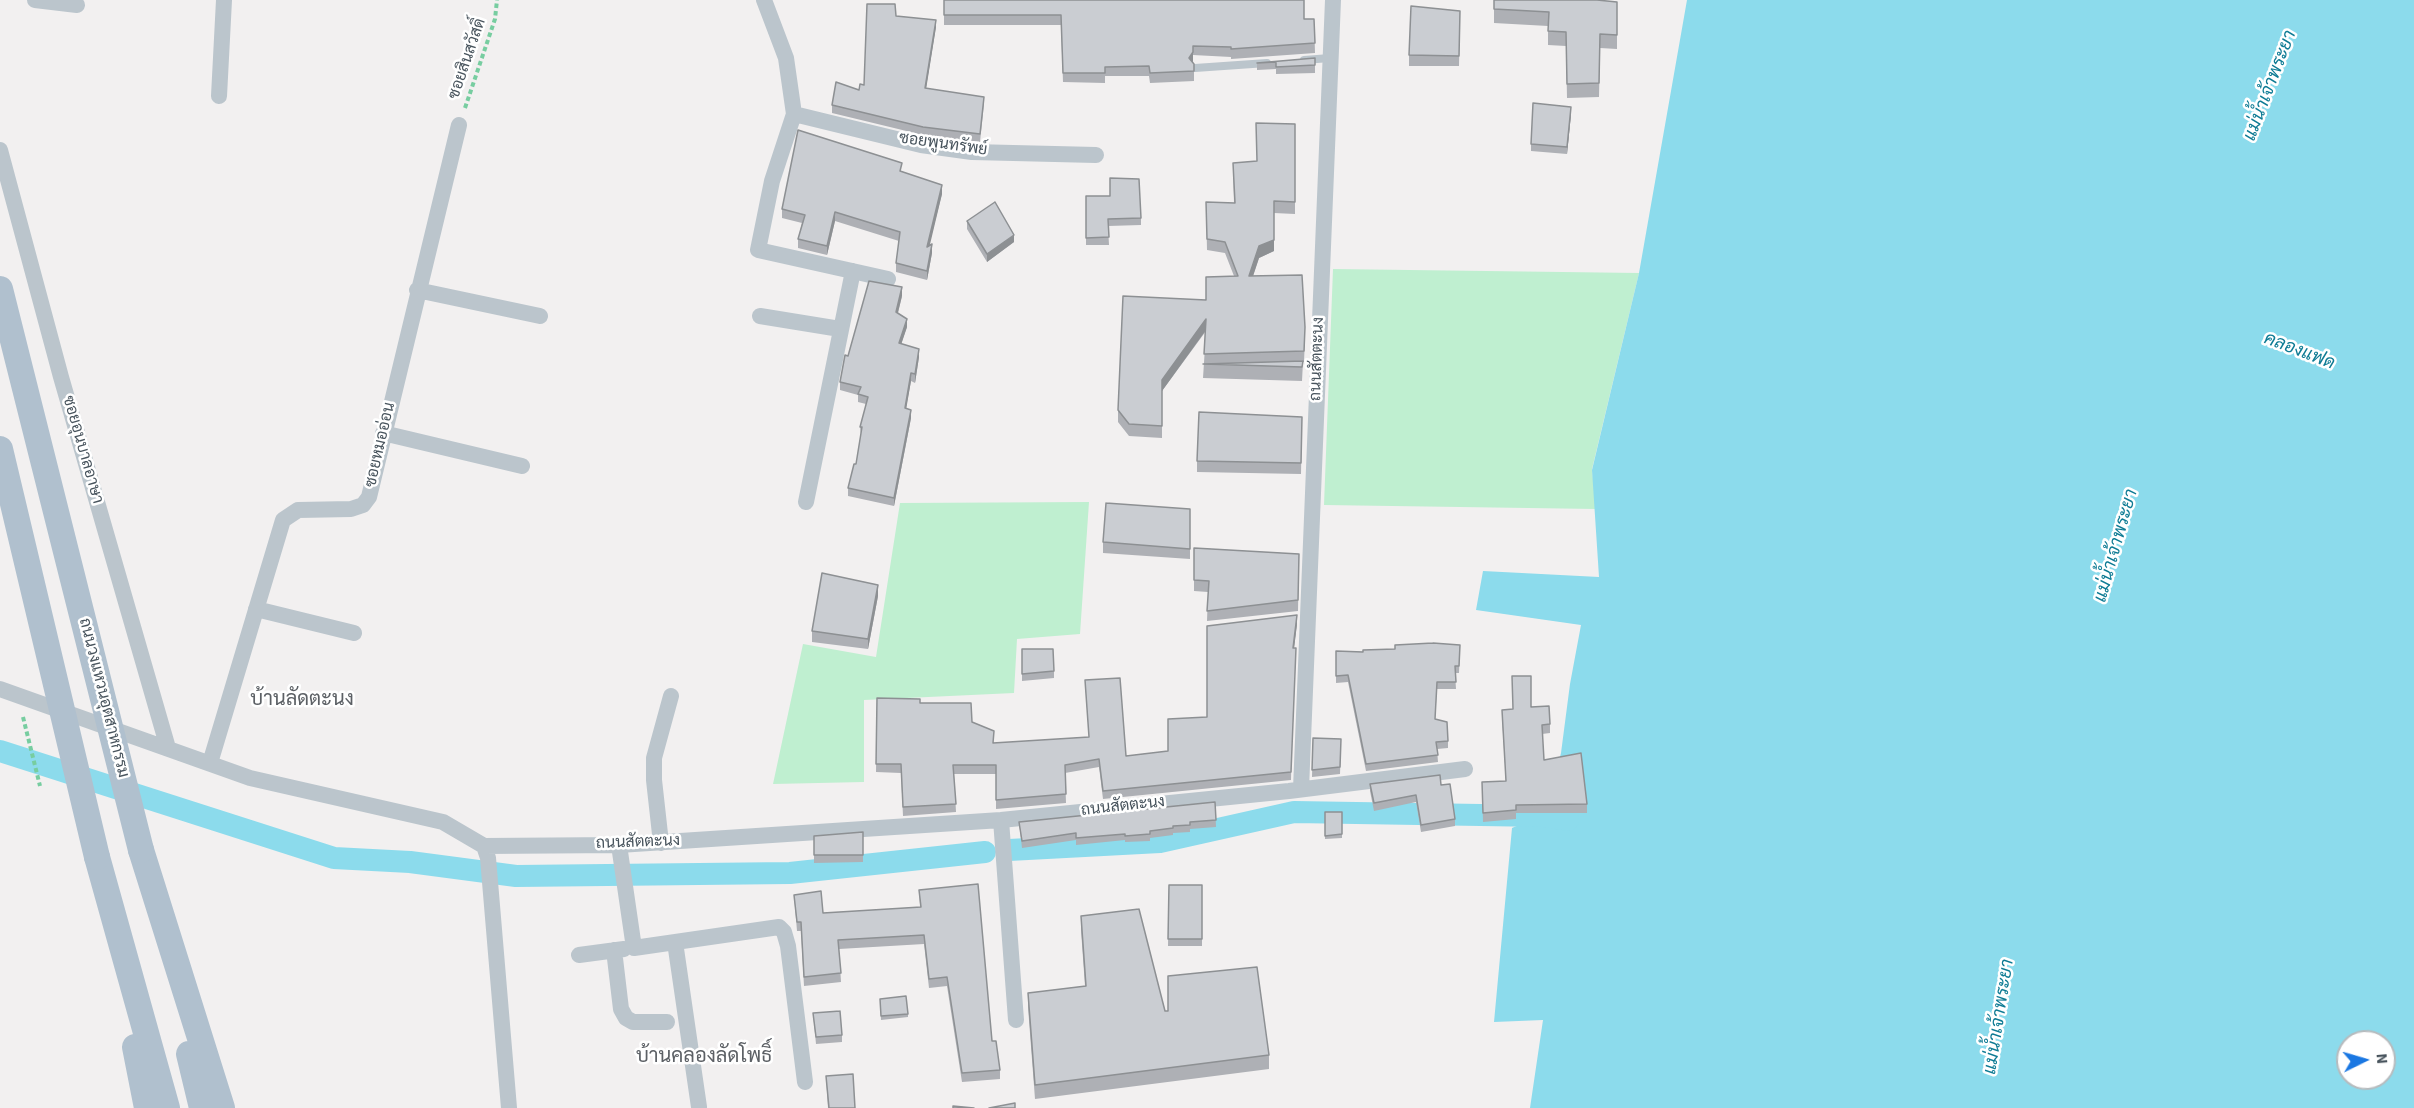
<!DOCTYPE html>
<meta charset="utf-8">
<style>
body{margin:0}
#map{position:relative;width:2414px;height:1108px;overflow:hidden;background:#f2f0f0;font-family:"Source Sans 3",sans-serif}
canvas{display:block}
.north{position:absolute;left:2336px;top:1030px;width:60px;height:60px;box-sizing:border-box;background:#fff;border:2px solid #b6bbbe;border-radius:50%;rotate:85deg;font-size:16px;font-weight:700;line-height:24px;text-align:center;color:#48545d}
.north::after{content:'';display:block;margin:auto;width:21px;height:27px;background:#1a77e2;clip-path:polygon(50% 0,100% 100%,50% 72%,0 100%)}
</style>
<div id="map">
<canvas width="2414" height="1108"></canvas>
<div class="north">N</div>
</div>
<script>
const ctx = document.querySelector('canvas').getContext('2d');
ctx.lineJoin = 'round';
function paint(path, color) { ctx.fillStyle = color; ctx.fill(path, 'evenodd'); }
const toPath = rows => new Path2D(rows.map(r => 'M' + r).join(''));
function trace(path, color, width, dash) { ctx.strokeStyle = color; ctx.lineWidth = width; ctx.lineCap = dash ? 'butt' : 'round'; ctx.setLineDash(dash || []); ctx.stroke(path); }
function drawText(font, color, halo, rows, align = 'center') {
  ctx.font = font + ' "Source Sans 3",Sarabun,sans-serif'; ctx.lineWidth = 5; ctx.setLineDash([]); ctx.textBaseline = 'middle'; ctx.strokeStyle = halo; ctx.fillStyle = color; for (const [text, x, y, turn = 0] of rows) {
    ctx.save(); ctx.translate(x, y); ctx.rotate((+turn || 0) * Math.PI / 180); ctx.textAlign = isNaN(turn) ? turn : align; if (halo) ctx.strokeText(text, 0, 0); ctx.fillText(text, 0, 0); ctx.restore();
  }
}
paint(toPath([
 [1333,269,1639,273,1592,469,1596,509,1324,505],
 [1089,502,1080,634,1017,639,1014,693,864,700,864,782,773,784,803,644,876,657,900,503]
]), '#bfefd0');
paint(toPath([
 [1687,0,2414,0,2414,1108,1530,1108,1543,1020,1494,1022,1512,828,1546,813,1561,753,1570,684,1581,625,1476,610,1483,571,1599,577,1592,470,1639,273],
 [2348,1042,2384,1042,2384,1078,2348,1078]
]), '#8cdbec');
trace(toPath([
 [0,751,334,858,410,862,516,876,790,873,985,852],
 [1009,850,1160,842,1294,812,1543,816,1568,820]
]), '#8cdbec', 22);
trace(toPath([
 [465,108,495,19,497,0],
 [23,717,40,786]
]), '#77cda0', 4, [4.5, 3]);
trace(toPath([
 [1304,60,1330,58],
 [1195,68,1267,63]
]), '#bbc5cc', 8);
trace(toPath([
 [35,0,77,5],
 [764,0,786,58,794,114,772,181,758,250,888,279],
 [219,96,224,0],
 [794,114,921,145,972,152,1096,155],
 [0,150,61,377,168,748],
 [417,290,540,316],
 [760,316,840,329],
 [383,433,522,466],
 [806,502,853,271],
 [256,609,354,633],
 [0,689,250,778,443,822,484,846,619,845,1001,820,1289,791,1465,769],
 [210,763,283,520,298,510,351,509,363,505,369,497,459,125],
 [1301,789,1333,0],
 [1001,820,1016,1020],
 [661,843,654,780,654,758,671,696],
 [619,845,634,948,779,927,784,932,788,946,805,1082],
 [484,846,488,858,509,1108],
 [675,942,699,1107],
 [614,950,621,1009,626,1018,633,1022,667,1022],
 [579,955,624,949]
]), '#bbc5cc', 16);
trace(toPath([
 [141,850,222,1108],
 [97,857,167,1108],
 [135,1047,147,1108],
 [189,1054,202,1108]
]), '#b0c0ce', 26);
trace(toPath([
 [0,289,141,850],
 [0,449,97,857]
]), '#b0c0ce', 26);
paint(toPath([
 [944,0,1304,19,1314,19,1315,53,1231,59,1231,57,1193,55,1193,63,1194,64,1194,81,1150,83,1149,76,1105,76,1105,83,1063,82,1061,25,944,25],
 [1494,0,1617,2,1617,49,1600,48,1599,97,1567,98,1566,46,1548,45,1548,26,1494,23],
 [1460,11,1459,66,1409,66,1409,55],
 [896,16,936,27,926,88,984,104,980,142,923,135,832,113,832,105,859,90,864,85],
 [1315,58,1315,73,1276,74,1276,69,1257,70,1257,63],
 [1571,114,1567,154,1531,151,1531,144],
 [1295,124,1295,214,1274,213,1274,251,1259,258,1253,276,1305,338,1304,362,1303,362,1302,381,1203,378,1206,331,1162,391,1162,438,1129,436,1118,422,1118,410,1234,276,1225,253,1207,250,1206,202,1234,203,1233,163,1257,161],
 [902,171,942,194,929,245,932,253,927,280,896,272,896,263,899,241,835,221,827,255,798,248,798,239,802,223,782,218,782,209],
 [1086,196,1141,218,1141,225,1108,226,1109,245,1086,245],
 [967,221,1014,242,987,262,967,229],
 [902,296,898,313,907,327,901,344,919,357,915,383,911,381,906,408,911,418,894,506,848,496,848,488,856,464,861,435,860,427,866,404,858,402,858,395,840,390,840,382,848,356],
 [1302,417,1301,474,1197,472,1197,461],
 [1190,509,1190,559,1103,553,1103,542],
 [1194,548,1299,554,1298,611,1207,621,1208,592,1194,591],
 [878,596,868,649,812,642,812,631],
 [1297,624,1294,648,1291,780,1103,799,1099,767,1065,773,1066,803,996,809,996,774,954,774,956,812,903,816,901,773,876,772,877,698,920,703,972,722,994,743,1089,737,1085,680,1126,756,1168,751,1207,717],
 [1460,645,1459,673,1455,673,1456,689,1437,689,1435,719,1448,741,1448,748,1437,749,1438,762,1366,771,1348,682,1336,683,1336,651,1363,652,1395,649],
 [1022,649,1054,671,1054,678,1022,681],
 [1531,707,1550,724,1550,733,1542,734,1544,760,1587,804,1587,813,1516,813,1516,819,1483,822,1482,782,1506,781,1502,718],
 [1313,738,1341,746,1340,774,1312,777],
 [1370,784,1441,785,1455,819,1455,826,1421,832,1416,802,1374,811,1370,791],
 [1215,802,1216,827,1190,829,1190,832,1173,833,1173,835,1150,838,1150,841,1125,842,1125,840,1076,845,1076,840,1022,848,1019,822],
 [1325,812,1342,812,1342,838,1325,839],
 [863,832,863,862,814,863,814,836],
 [1169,885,1202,885,1202,946,1168,946],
 [919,890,992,1041,1000,1070,1000,1079,962,1082,947,986,929,988,924,944,839,949,841,982,804,986,801,931,797,931,794,895,823,913,920,907],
 [1081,916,1165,1011,1269,1055,1269,1069,1035,1099,1028,1007,1028,993,1085,986,1081,930],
 [880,999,908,1014,908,1017,881,1020],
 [813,1013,842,1035,842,1042,816,1044],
 [826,1076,855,1108,828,1108]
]), '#aeb0b5');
paint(toPath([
 [936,20,936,27,925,96,925,88],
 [1193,52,1193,62,1189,68,1189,58],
 [1571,107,1571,114,1567,154,1567,147],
 [942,185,942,194,927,257,927,247],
 [1274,201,1274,251,1259,258,1249,288,1249,276],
 [835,212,835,221,827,255,827,246],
 [1014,235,1014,242,987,262,987,254],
 [932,244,932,253,927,280,927,271],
 [902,287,902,296,896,320,896,312],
 [907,319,907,327,899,351,899,343],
 [1206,319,1206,330,1162,391,1162,380],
 [919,349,919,357,915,383,915,374],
 [911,373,911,381,905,416,905,408],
 [911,410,911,418,894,506,894,498],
 [878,585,878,596,868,649,868,639],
 [1297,615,1297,624,1293,657,1293,648]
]), '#8d9093');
const building = toPath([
 [944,0,1304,0,1304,19,1314,19,1315,43,1231,49,1231,47,1193,46,1193,52,1189,58,1194,64,1194,71,1150,73,1149,66,1105,67,1105,73,1063,73,1061,15,944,15,944,0],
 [1494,0,1597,0,1617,2,1617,35,1600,34,1599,83,1567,84,1566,32,1548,31,1549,12,1494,9,1494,0],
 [867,4,895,4,896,16,936,20,925,88,984,97,980,134,923,127,832,105,836,82,859,90,860,84,864,85,867,4],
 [1411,6,1460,11,1459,56,1409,55,1411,6],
 [1315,58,1315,65,1276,67,1276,62,1257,63,1315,58],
 [1533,103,1571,107,1567,147,1531,144,1533,103],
 [1256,123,1295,124,1295,202,1274,201,1274,240,1259,246,1249,276,1302,275,1305,327,1304,351,1204,354,1206,319,1162,380,1162,426,1129,424,1118,410,1123,296,1206,300,1206,277,1238,276,1225,242,1207,239,1206,202,1235,203,1233,163,1257,161,1256,123],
 [798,130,902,163,900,171,942,185,927,247,932,244,927,271,896,263,900,232,835,212,827,246,798,239,805,215,782,209,798,130],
 [1110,178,1139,179,1141,218,1108,219,1109,237,1086,238,1086,196,1110,196,1110,178],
 [995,202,1014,235,987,254,967,221,995,202],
 [869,281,902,287,896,312,907,319,899,343,919,349,915,374,911,373,905,408,911,410,894,498,848,488,854,464,856,464,862,427,860,427,868,397,858,394,861,387,840,382,845,355,848,356,869,281],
 [1303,361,1302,367,1203,364,1303,361],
 [1199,412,1302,417,1301,463,1197,461,1199,412],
 [1106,503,1190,509,1190,549,1103,542,1106,503],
 [1194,548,1299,554,1298,600,1207,611,1209,581,1194,580,1194,548],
 [822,573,878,585,868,639,812,631,822,573],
 [1297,615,1293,648,1296,648,1291,772,1103,791,1099,759,1065,765,1066,794,996,800,996,765,953,765,956,804,903,807,901,764,876,764,877,698,920,699,920,703,971,703,972,722,994,731,993,743,1089,737,1085,680,1120,678,1126,756,1168,751,1168,719,1207,717,1207,626,1297,615],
 [1433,643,1460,645,1459,666,1455,666,1456,682,1437,682,1435,719,1447,722,1448,741,1436,742,1438,755,1366,764,1348,675,1336,676,1336,651,1363,652,1363,650,1395,649,1395,645,1433,643],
 [1022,649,1053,649,1054,671,1022,674,1022,649],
 [1512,676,1531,676,1531,707,1549,706,1550,724,1542,725,1544,760,1581,753,1587,804,1516,805,1516,810,1483,813,1482,782,1506,781,1502,710,1513,709,1512,676],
 [1313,738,1341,739,1340,767,1312,770,1313,738],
 [1440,775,1441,785,1450,784,1455,819,1421,825,1416,795,1374,803,1370,784,1440,775],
 [1215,802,1216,820,1190,822,1190,825,1173,826,1173,828,1150,831,1150,834,1125,836,1125,834,1076,838,1076,833,1022,841,1019,822,1215,802],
 [1325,812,1342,812,1342,834,1325,836,1325,812],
 [863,832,863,855,814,855,814,836,863,832],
 [978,884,992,1041,996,1041,1000,1070,962,1073,947,977,929,979,924,935,838,940,841,973,804,977,801,922,797,922,794,895,821,891,823,913,921,907,919,890,978,884],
 [1169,885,1202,885,1202,939,1168,939,1169,885],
 [1139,909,1165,1011,1168,1011,1168,976,1257,967,1269,1055,1035,1085,1028,993,1086,986,1081,916,1139,909],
 [906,996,908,1014,881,1016,880,999,906,996],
 [840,1011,842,1035,816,1037,813,1013,840,1011],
 [853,1074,855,1108,829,1108,826,1076,853,1074],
 [1015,1103,1015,1108,989,1108,1015,1103],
 [953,1106,974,1108,953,1108,953,1106]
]);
paint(building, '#cacdd2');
trace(building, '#8d9093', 1.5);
drawText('16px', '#48545d', '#fff', [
 ["ซอยสินสวัสดิ์",468,59,-71],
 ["ซอยพูนทรัพย์",943,145,8],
 ["ถนนสัตตะนง",1318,359,-88],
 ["ซอยหมออ่อน",381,445,-77],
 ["ซอยอุนบาลอาษา",82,450,74],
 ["ถนนวงแหวนอุตสาหกรรม",103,698,76],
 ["ถนนสัตตะนง",1123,807,-6],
 ["ถนนสัตตะนง",638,843,-2]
]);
drawText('italic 18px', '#0e7b94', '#fff', [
 ["แม่น้ำเจ้าพระยา",2271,86,-69],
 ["คลองแฟด",2299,352,21],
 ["แม่น้ำเจ้าพระยา",2117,546,-74],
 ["แม่น้ำเจ้าพระยา",2000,1017,-81]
]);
drawText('20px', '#5c6065', '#fff', [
 ["บ้านลัดตะนง",302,701],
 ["บ้านคลองลัดโพธิ์",704,1058]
]);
</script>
